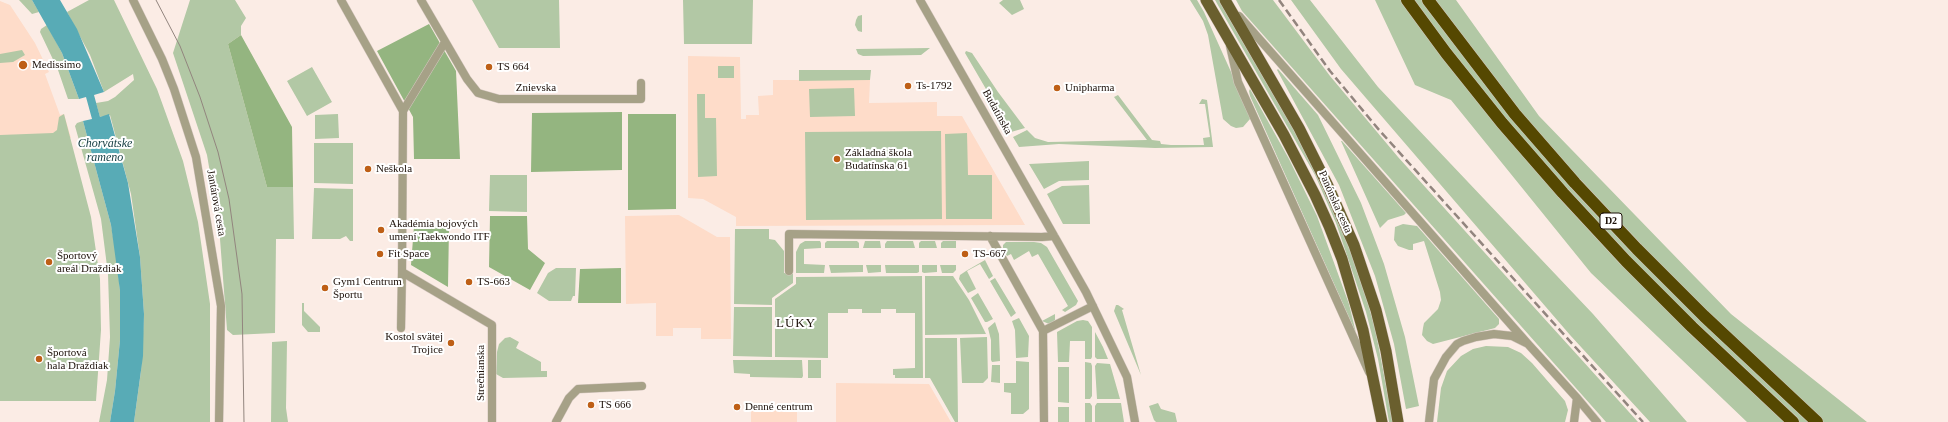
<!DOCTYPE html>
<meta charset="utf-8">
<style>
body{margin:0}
canvas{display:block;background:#fbece5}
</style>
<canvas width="1948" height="422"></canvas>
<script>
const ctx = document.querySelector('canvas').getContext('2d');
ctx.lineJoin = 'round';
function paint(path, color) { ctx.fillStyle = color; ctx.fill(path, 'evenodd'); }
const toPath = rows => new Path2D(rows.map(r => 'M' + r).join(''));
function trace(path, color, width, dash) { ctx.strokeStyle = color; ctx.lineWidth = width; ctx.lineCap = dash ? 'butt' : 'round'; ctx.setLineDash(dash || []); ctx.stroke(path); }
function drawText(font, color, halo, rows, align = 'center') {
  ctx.font = font + ' "Times New Roman",serif'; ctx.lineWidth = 4; ctx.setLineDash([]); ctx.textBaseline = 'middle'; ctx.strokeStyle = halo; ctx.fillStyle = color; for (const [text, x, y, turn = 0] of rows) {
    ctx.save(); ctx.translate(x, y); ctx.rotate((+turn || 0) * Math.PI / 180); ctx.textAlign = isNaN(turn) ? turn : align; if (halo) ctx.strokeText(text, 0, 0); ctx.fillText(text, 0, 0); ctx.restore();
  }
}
paint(toPath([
 [0,1,10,5,35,43,49,72,45,74,60,115,64,114,71,138,0,139],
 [688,56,740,57,741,119,746,119,746,115,759,115,758,96,773,95,773,80,870,80,869,103,937,102,937,116,962,116,1025,225,736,226,736,217,703,199,688,198],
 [679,215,717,237,730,237,731,339,701,339,701,328,673,328,673,336,656,336,656,303,626,304,625,216],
 [836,383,929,384,951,422,836,422],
 [751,406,797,406,797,422,751,422]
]), '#fedcc9');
paint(toPath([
 [19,0,32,0,39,12,32,14],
 [89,0,114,0,157,89,183,161,198,222,210,304,210,422,134,422,141,371,144,314,140,257,131,194,110,115,100,117,96,103,108,101,115,97,134,80,133,74,104,92,90,55,67,12],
 [190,0,235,0,246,18,241,26,241,35,228,44,267,187,293,187,294,239,276,239,275,333,233,335,227,330,219,226,207,155,173,53],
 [472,0,559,0,560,48,499,48],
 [683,0,753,0,752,44,684,44],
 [1003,0,1020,0,1024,9,1012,15,999,3],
 [1190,0,1197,0,1204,12,1250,114,1250,119,1243,127,1236,128,1231,126,1223,119,1208,35,1203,21],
 [1215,0,1220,0,1300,140,1344,231,1363,286,1375,328,1393,422,1389,422,1378,359,1366,312,1336,223,1315,175],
 [1236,0,1273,0,1330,76,1398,157,1638,422,1606,422,1242,11],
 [1291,0,1310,0,1378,87,1593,314,1687,422,1650,422,1570,335,1341,69],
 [1375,0,1456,0,1539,116,1731,314,1867,422,1747,422,1591,273,1451,100,1415,85],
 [862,15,862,32,858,31,855,25,856,20,858,16],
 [47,25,62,53,79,99,68,99,58,70,40,32,41,29],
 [930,48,921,55,863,56,858,54,856,49],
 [22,50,25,55,13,62,0,63,0,54],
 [966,51,972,53,998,92,1025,128,1011,132,965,53],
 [718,66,734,66,734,78,718,78],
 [312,67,332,102,307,116,287,81],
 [1278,69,1318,115,1361,203,1384,264,1405,337,1419,406,1406,409,1394,344,1375,276,1339,185,1277,70],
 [799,70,871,70,870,80,799,81],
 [854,88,855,116,810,117,809,89],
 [1250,89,1289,159,1317,216,1349,304,1356,333,1250,96,1249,91],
 [697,94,705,94,705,118,716,118,717,176,698,177],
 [1118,95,1152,140,1160,141,1161,144,1171,145,1204,145,1203,138,1210,137,1205,104,1199,104,1202,99,1207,100,1213,147,1155,148,1059,144,1019,147,1013,137,1027,130,1035,138,1048,142,1147,140,1114,97],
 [64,114,91,217,100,279,101,330,96,401,0,401,0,135,53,133,57,130,59,117],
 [338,114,339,138,315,139,315,115],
 [83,121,111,225,117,260,120,291,120,340,115,391,110,422,99,422,107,380,110,337,108,274,101,219,75,126,77,123],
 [941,131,942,219,806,220,805,132],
 [967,133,968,175,992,175,992,219,946,219,945,134],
 [1341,141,1342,141,1406,213,1404,215,1388,220,1380,228],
 [314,143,353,143,353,184,314,183],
 [1089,161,1089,180,1059,181,1044,189,1029,164],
 [490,175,527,175,527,212,489,211],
 [1089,185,1090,224,1063,224,1047,194,1062,186],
 [314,188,353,189,353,241,350,241,346,236,340,239,312,239],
 [1403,224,1417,226,1499,319,1499,324,1495,328,1433,344,1427,341,1422,335,1423,328,1424,323,1438,309,1441,300,1440,292,1424,241,1413,244,1413,250,1409,250,1398,246,1394,240,1395,227],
 [735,229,769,229,769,239,775,240,784,251,784,273,793,274,793,283,772,298,772,305,734,304],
 [805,241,820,241,821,243,821,248,804,249,804,264,825,265,824,273,796,273,796,252,800,244],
 [827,241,857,241,859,243,859,248,825,248,825,243],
 [865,241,880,241,881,248,863,248],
 [887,241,913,241,915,248,885,248,885,244],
 [921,241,935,241,937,248,919,248,919,243],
 [943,241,956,241,956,248,941,248,941,243],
 [1006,242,1034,242,1041,243,1047,247,1078,301,1076,305,1065,312,1062,310,1068,306,1038,254,1032,257,1029,251,1014,260,1011,254,1007,256,1003,249,1003,245],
 [985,260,993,276,989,279,980,264,967,271,976,289,968,293,959,279,960,275,966,271],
 [829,265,863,265,863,272,831,273],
 [866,265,881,265,881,272,868,273],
 [885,265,919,265,919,272,917,273,886,273],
 [922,265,937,265,937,272,924,273,922,272],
 [940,265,956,265,956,270,953,273,942,273],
 [556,268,576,268,575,296,573,296,571,301,549,301,537,293,548,273],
 [922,276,923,378,895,378,895,375,893,375,893,369,915,368,915,313,896,313,896,309,881,309,881,313,862,313,862,309,848,309,848,313,828,313,828,358,775,357,775,299,796,284,796,277],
 [925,276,953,276,969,300,986,334,925,335],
 [995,278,1016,313,1011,317,990,281],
 [978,293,993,319,987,322,985,322,971,298],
 [302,303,304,303,304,311,320,327,320,332,308,332,302,325],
 [1116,305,1118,305,1124,309,1122,310,1141,375,1114,311],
 [734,307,772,307,772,357,733,356],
 [1055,314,1055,320,1052,323,1049,324,1042,321],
 [1019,318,1029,336,1028,357,1016,358,1015,330,1012,321],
 [1083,320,1088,321,1092,327,1092,357,1091,359,1085,359,1085,341,1070,341,1069,362,1058,362,1057,332,1077,321],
 [995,322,999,334,1000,361,992,362,991,360,991,340,988,328],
 [1095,332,1103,347,1108,359,1097,359,1095,357],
 [510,337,519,342,516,348,541,362,541,371,547,371,547,377,503,378,496,374,497,352,499,344,505,338],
 [987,337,988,378,983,383,962,383,960,338],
 [925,338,957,338,958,422,955,422,930,378,925,378],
 [287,341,286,408,288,422,271,422,272,342],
 [1486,346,1508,347,1521,353,1532,363,1565,401,1568,410,1565,422,1437,422,1441,388,1447,371,1461,356,1473,349],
 [733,360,802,360,803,376,802,378,750,377,750,374,734,373],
 [808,360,821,360,821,378,808,378],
 [1016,361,1029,362,1029,409,1023,414,1011,414,1011,393,1004,392,1004,383,1016,383],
 [1085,362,1091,363,1092,366,1092,396,1090,399,1085,399],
 [1097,363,1110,364,1120,399,1097,399,1095,366],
 [992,365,1000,365,1000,383,991,382],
 [1058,367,1069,367,1069,403,1058,402],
 [1085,403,1090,403,1092,406,1092,422,1085,422],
 [1097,403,1121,403,1124,422,1095,422,1095,406],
 [1158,403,1161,409,1175,413,1177,422,1156,422,1154,420,1149,406],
 [1058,407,1069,407,1069,422,1058,422]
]), '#b2c8a5');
paint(toPath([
 [429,24,456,71,460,159,414,159,413,117,377,51],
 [241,35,292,127,293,187,267,187,228,44],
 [622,112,622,170,531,172,532,113],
 [628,114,676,114,676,209,628,210],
 [490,216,527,216,528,249,545,263,530,290,489,267],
 [414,226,449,226,448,287,411,265],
 [621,268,621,303,578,303,580,269]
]), '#94b580');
paint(toPath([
 [32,0,60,0,77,29,104,92,94,95,100,117,109,114,128,183,140,257,144,314,143,356,134,422,110,422,115,391,120,340,120,291,111,225,83,121,92,119,86,97,79,99,62,53]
]), '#58abb6');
const minor = toPath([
 [133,0,162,59,174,89,196,157,221,306,219,422],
 [341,0,403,111,402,272,492,325,492,422],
 [421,0,467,79,478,93,499,99,641,99,641,83],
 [920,0,1086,292,1127,377,1135,422],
 [1239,16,1528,344],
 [1230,46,1238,82,1369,372],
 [403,111,445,42],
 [990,236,1043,331,1044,422],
 [789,271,789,234,1042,237,1054,236],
 [401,328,402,272],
 [1043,331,1093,306],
 [1577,398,1597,422],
 [556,422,569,398,578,389,642,386],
 [1429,422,1434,379,1446,357,1457,344,1463,341,1476,337,1494,334,1512,336,1528,344,1558,377,1577,398,1574,422]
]);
const major = toPath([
 [1206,0,1284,135,1315,195,1329,226,1342,259,1363,330,1382,422],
 [1225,0,1299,128,1328,186,1354,245,1376,310,1386,351,1398,422]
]);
const highway = toPath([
 [1407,0,1446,53,1502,123,1563,193,1626,261,1692,327,1793,422],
 [1428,0,1515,114,1575,183,1637,249,1704,316,1817,422]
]);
trace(minor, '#d7c9c2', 9);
trace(major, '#d7c9c2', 12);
trace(highway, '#d7c9c2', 13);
trace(minor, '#a6a187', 8);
trace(major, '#6a5f2e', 11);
trace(highway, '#554801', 12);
trace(toPath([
 [156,0,180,46,200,97,218,152,229,199,242,294,244,422]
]), '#92857e', 1);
trace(toPath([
 [1279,0,1330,71,1380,131,1643,422]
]), '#92857e', 2.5, [8, 4]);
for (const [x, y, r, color] of [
 [23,65,5,"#be5f16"],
 [489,67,4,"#be5f16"],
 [908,86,4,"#be5f16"],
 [1057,88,4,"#be5f16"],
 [837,159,4,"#be5f16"],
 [368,169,4,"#be5f16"],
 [381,230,4,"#be5f16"],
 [380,254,4,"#be5f16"],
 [965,254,4,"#be5f16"],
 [49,262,4,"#be5f16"],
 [469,282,4,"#be5f16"],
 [325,288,4,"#be5f16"],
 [451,343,4,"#be5f16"],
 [39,359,4,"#be5f16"],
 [591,405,4,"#be5f16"],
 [737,407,4,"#be5f16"]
]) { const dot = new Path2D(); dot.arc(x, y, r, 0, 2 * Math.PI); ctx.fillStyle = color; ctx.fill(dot); trace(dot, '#fff', 1.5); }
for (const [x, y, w] of [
 [1611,221,22]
]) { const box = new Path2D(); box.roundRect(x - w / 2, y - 8, w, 16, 3); ctx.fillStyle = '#fff'; ctx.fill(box); trace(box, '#1c1009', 1); }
drawText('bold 10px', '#1c1009', null, [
 ["D2",1611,221]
]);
drawText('11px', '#1c1009', '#fff', [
 ["Medissimo",32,65],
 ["TS 664",497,67],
 ["Ts-1792",916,86],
 ["Unipharma",1065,88],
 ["Základná škola",845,153],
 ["Budatínska 61",845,166],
 ["Neškola",376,169],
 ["Akadémia bojových",389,224],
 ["umení Taekwondo ITF",389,237],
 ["Fit Space",388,254],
 ["TS-667",973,254],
 ["Športový",57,256],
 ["areál Draždiak",57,269],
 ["Gym1 Centrum",333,282],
 ["Športu",333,295],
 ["TS-663",477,282],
 ["Kostol svätej",443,337,"right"],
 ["Trojice",443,350,"right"],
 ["Športová",47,353],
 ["hala Draždiak",47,366],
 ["TS 666",599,405],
 ["Denné centrum",745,407]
], 'left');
drawText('11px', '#1c1009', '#fff', [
 ["Znievska",536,88],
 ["Budatínska",997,112,61],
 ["Panónska cesta",1335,202,66],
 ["Jantárová cesta",216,203,80],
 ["Strečnianska",481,373,-90]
]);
drawText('italic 12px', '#184045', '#fff', [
 ["Chorvátske",105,144],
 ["rameno",105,158]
]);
ctx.letterSpacing = '1px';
drawText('13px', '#1c1009', '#fff', [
 ["LÚKY",796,324]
]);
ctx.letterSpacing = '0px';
</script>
